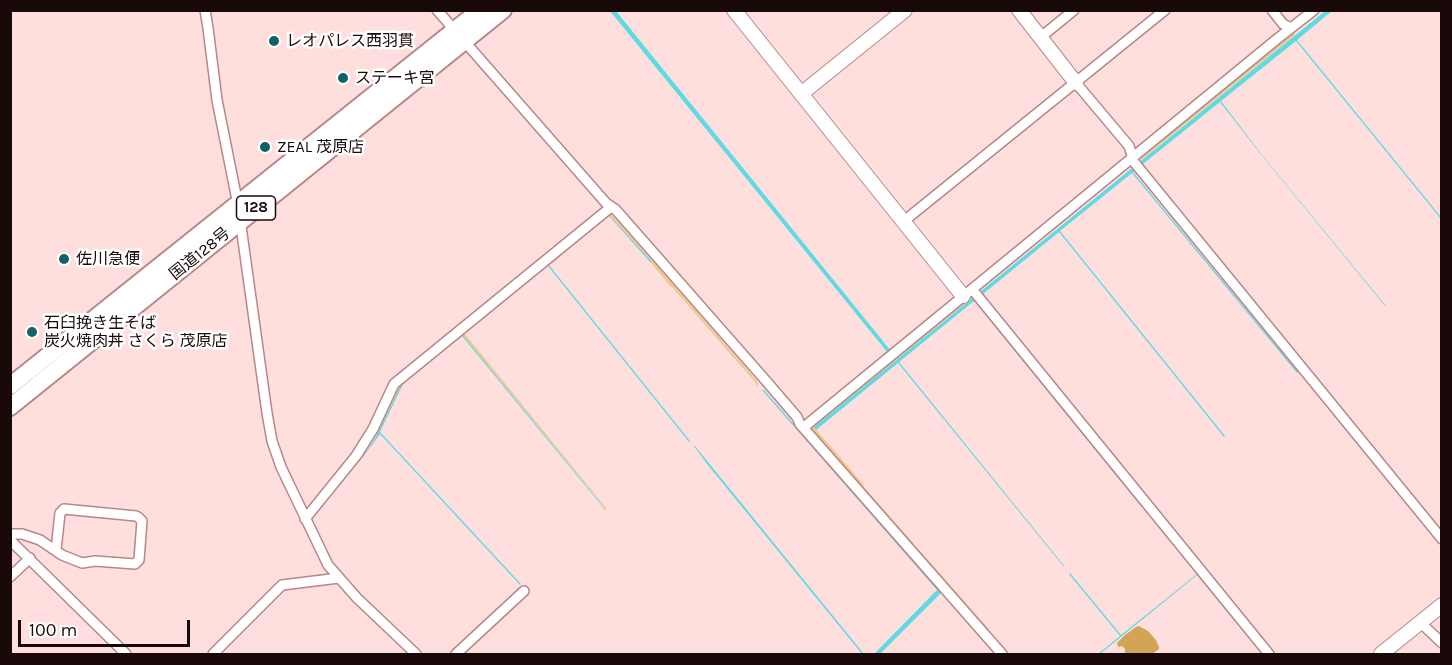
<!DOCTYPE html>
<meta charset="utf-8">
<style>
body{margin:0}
#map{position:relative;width:1452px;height:665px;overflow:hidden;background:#ffdfde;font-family:Karla,sans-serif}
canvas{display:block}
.frame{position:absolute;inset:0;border:12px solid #190909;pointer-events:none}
.scale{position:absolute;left:18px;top:620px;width:172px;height:27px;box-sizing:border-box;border:3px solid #190909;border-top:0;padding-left:8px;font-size:18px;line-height:21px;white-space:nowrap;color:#190909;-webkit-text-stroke:4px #fff;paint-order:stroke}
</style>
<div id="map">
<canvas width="1452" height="665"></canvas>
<div class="frame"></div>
<div class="scale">100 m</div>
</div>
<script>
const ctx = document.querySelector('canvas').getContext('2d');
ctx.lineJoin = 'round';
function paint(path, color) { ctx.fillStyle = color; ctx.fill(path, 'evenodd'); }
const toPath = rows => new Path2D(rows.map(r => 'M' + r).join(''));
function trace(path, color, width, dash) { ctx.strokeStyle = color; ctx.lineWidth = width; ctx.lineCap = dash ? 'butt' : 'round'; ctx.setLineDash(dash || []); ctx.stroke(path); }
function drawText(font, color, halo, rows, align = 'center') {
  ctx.font = font + ' Karla,"Noto Sans JP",sans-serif'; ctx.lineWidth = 5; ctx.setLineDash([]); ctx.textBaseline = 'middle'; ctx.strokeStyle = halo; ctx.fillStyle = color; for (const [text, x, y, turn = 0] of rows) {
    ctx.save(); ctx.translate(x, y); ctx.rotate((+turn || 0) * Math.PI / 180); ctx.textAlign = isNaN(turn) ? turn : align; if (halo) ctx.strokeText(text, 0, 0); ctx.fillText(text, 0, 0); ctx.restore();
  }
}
paint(toPath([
 [1293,33,1295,35,1141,160,1139,158],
 [608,214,611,214,685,298,757,381,758,385,757,386,755,382,672,287,671,287,651,263,652,262,609,215,470,327],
 [971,296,973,297,814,427,864,485,863,486,986,626,989,629,987,630,810,429],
 [462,333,465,334,603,504,606,508,605,511,602,506,603,505,462,334,403,381,376,437,363,456,363,458,362,457,376,437,378,428,395,393,401,383,403,381]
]), '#eec98c');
paint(toPath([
 [1139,626,1148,631,1156,640,1159,647,1159,649,1152,654,1125,654,1125,649,1122,646,1118,647,1117,643,1125,635,1136,627]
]), '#d2a556');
paint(toPath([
 [610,11,616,11,891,351,888,353],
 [1325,11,1332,11,1297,40,1441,217,1441,219,1296,41,1221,101,1262,155,1386,306,1385,306,1259,152,1220,102,1133,172,1298,372,1297,373,1132,173,1060,231,1225,436,1224,437,1059,232,983,294,1147,496,1146,497,981,295,975,300,1141,502,1140,505,974,301,899,362,1065,567,1064,567,898,363,816,430,814,427],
 [609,215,652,262,651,263,609,216,549,265,690,441,689,442,548,266,470,328,470,327],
 [462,334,603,506,602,506,462,336,404,382,380,432,521,584,520,585,380,434,363,457,363,456,376,437,403,381],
 [762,390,764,390,941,593,880,654,874,654,937,590],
 [694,446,695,446,864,654,862,654,707,464],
 [1146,511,1147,511,1235,619,1234,620,1197,575,1100,654,1098,654,1120,636,1069,574,1070,573,1121,635,1197,574]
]), '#5edbe2');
const street = toPath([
 [205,10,208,28,217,100,238,205],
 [437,10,606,203,616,210,767,382,797,417,800,424,1002,654],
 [1272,10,1283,24,1291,28],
 [1041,37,1074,10],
 [1076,83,1129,146,1134,162,1442,539],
 [240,219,267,413,272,441,281,467,328,565,357,598,416,654],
 [904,221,1165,10],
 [972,289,1269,654],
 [804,427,1277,39,1314,10],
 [305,519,356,456,373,429,394,384,611,207],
 [10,534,22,534,40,540,62,555,82,563,95,561,135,564,139,560,142,521,138,517,136,516,64,509,60,513,56,550],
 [10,540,126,654],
 [10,577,30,558],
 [1421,623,1442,643],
 [213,654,282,585,339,578],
 [456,654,524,591]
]);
const secondary = toPath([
 [734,10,963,296],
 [1019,10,1076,83],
 [801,94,905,10],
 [1381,654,1442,605]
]);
const highway = toPath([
 [10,386,480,10],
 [10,407,503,10]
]);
trace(street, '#b78786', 12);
trace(secondary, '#b78786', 16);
trace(highway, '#b78786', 20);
trace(street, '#fff', 9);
trace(secondary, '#fff', 14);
trace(highway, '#fff', 16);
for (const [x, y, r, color] of [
 [274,41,6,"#116266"],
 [343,78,6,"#116266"],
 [265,147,6,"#116266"],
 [64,259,6,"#116266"],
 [32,332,6,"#116266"]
]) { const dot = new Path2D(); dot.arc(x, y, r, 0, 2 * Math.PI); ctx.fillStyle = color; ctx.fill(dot); trace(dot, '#fff', 2); }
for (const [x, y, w] of [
 [256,208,39]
]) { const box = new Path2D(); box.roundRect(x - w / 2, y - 12, w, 24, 4.5); ctx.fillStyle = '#fff'; ctx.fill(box); trace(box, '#190909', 1.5); }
drawText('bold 15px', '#190909', null, [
 ["128",256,208]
]);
drawText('16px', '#190909', '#fff', [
 ["レオパレス西羽貫",286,41],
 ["ステーキ宮",355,78],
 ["ZEAL 茂原店",277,147],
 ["佐川急便",76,259],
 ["石臼挽き生そば",44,323],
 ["炭火焼肉丼 さくら 茂原店",44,341]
], 'left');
drawText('16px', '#190909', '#fff', [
 ["国道128号",200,254,-39]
]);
</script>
